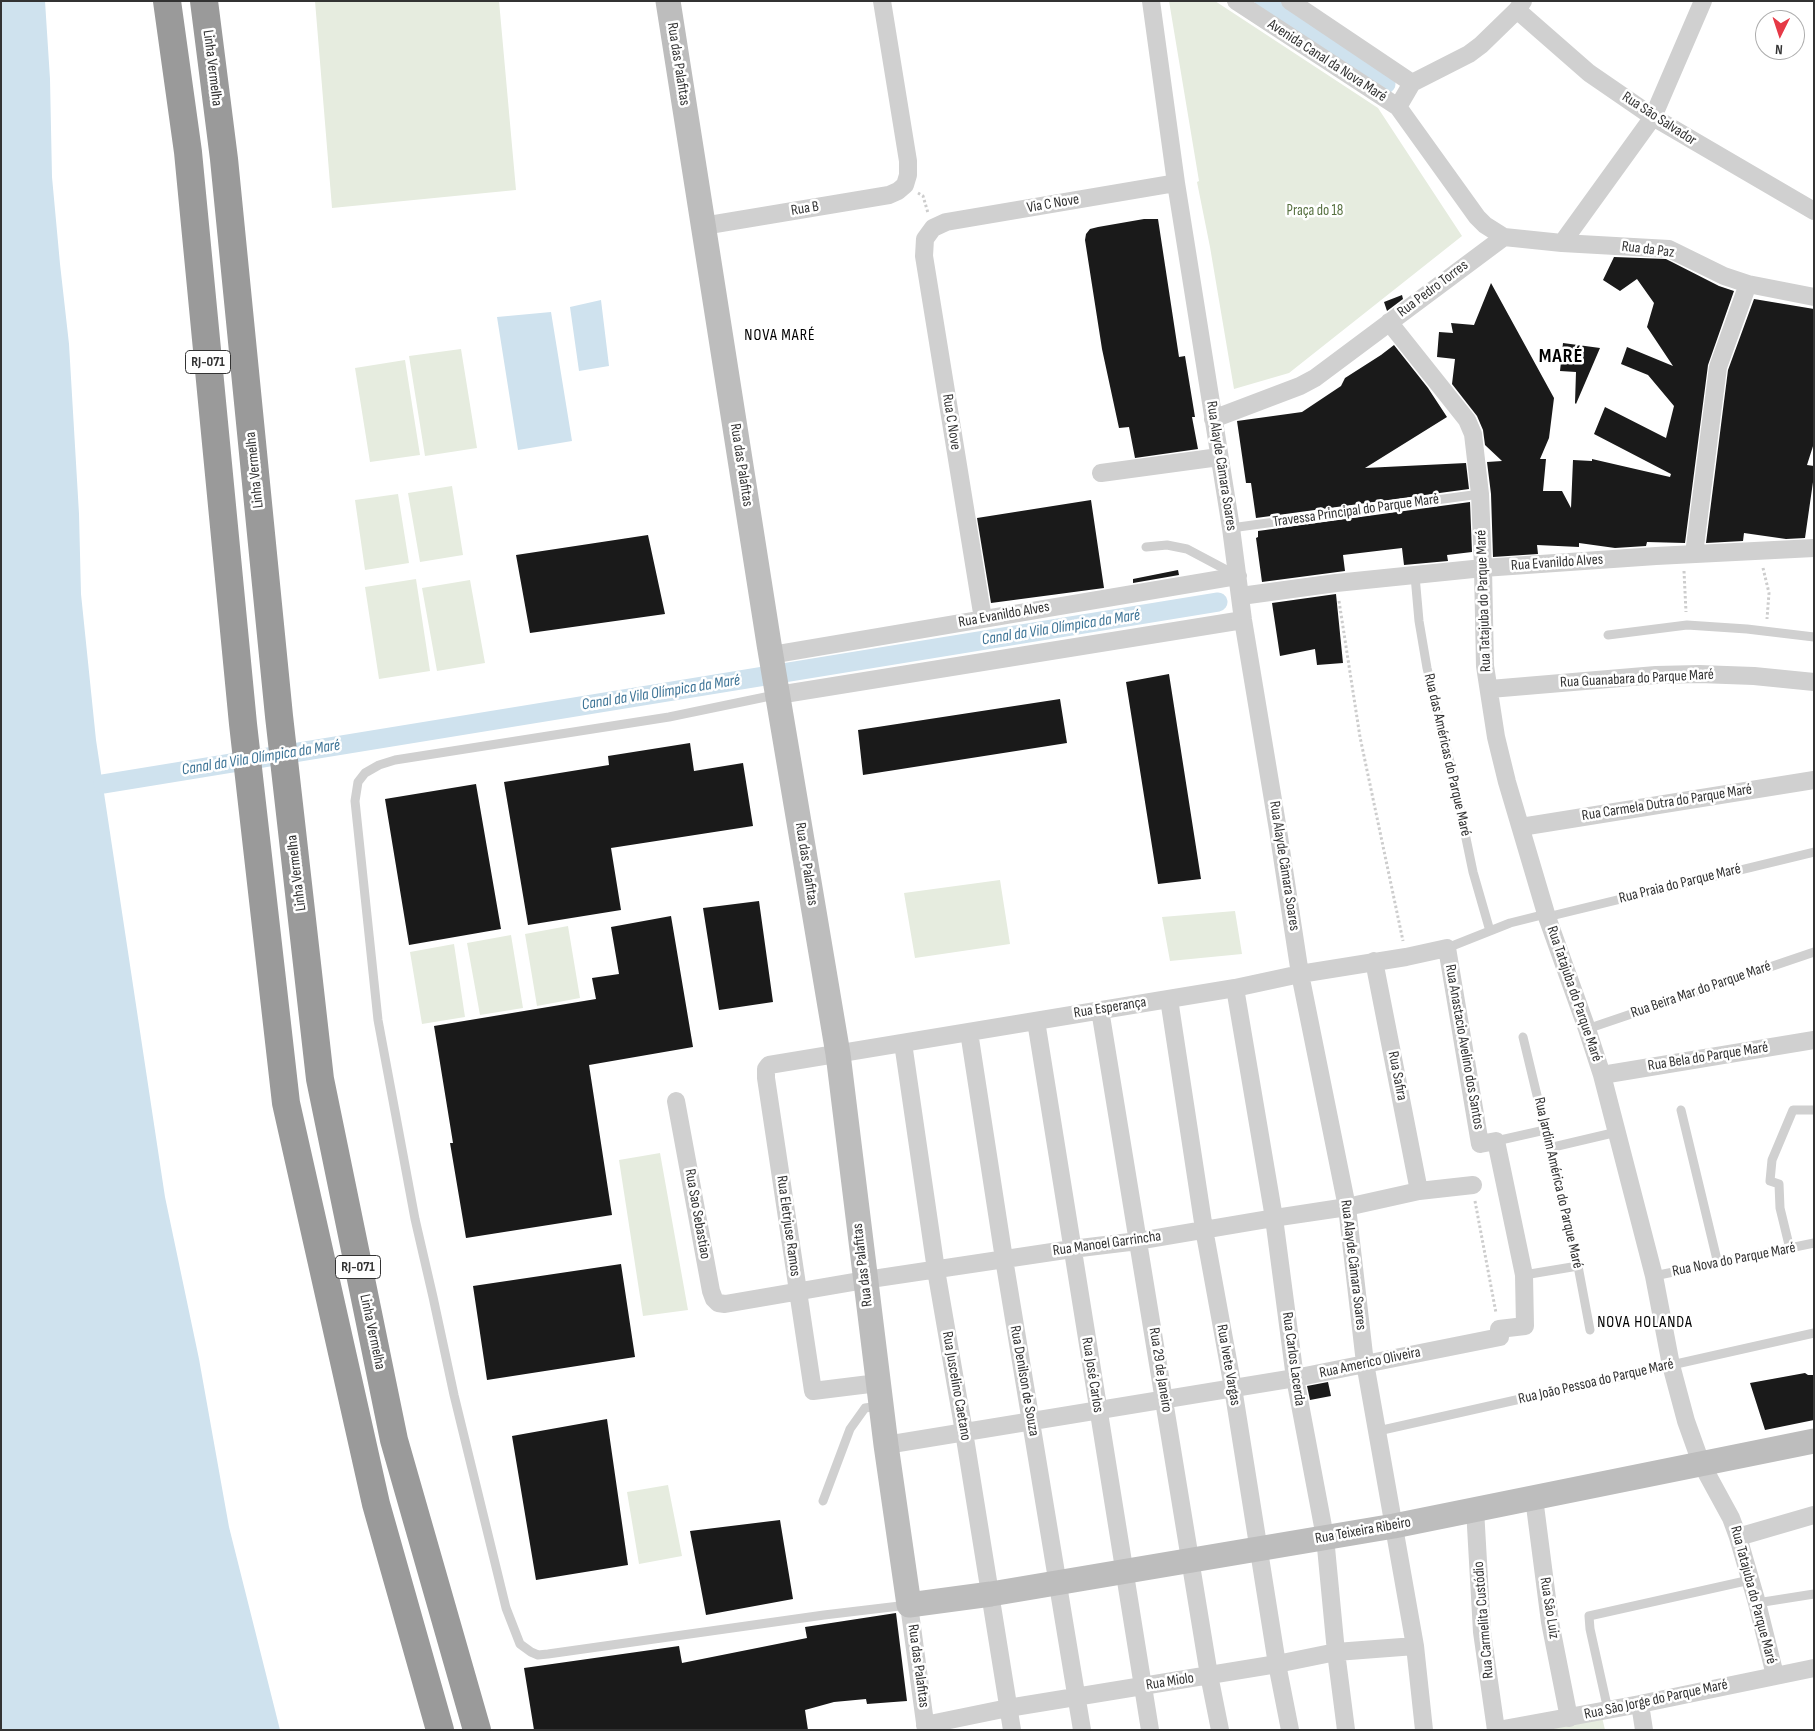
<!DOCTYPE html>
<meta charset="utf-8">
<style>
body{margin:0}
#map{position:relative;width:1815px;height:1731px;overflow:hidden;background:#fff;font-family:"Sofia Sans Condensed",sans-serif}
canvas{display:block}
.frame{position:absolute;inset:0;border:2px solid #333;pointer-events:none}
.north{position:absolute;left:1755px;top:10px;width:50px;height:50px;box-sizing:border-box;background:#fff;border:1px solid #adadad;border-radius:50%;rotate:184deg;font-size:14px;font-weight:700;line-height:20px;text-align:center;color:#333}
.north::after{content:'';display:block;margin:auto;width:18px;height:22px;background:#e63946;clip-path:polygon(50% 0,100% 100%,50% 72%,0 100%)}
</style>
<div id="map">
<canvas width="1815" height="1731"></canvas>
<div class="frame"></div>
<div class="north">N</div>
</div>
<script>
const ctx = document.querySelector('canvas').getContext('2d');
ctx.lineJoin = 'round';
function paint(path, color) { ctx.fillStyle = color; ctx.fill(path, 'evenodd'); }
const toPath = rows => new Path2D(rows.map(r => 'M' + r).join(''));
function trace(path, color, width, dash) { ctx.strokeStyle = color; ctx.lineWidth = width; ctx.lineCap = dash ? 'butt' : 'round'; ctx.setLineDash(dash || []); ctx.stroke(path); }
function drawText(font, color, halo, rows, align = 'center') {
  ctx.font = font + ' "Sofia Sans Condensed",sans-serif'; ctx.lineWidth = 5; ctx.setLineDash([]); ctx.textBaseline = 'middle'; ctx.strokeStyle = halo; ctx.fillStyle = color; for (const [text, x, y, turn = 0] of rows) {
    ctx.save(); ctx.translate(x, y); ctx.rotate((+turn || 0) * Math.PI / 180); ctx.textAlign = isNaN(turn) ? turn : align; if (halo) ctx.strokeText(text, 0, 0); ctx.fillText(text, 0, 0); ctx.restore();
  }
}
paint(toPath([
 [315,1,499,1,516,190,332,208],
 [1169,1,1215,1,1378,108,1462,236,1289,373,1234,389,1210,247,1197,182,1199,181],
 [461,349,477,448,425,456,409,356],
 [405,360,420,455,370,462,355,368],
 [452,486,463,555,420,562,408,493],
 [398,494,409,563,365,570,355,500],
 [416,579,430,671,379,679,365,587],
 [470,580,485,663,437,671,422,588],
 [1000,880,1010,944,915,958,904,893],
 [1235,911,1242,954,1170,961,1162,917],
 [568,926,580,998,537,1006,525,934],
 [511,935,523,1008,480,1015,467,943],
 [454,944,465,1017,422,1024,410,952],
 [660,1153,688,1310,643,1316,619,1160],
 [668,1485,682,1556,639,1564,627,1492],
 [1602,1717,1605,1730,1529,1730]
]), '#e6ecdf');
paint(toPath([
 [1,1,45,1,50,79,52,177,60,264,69,344,79,514,81,594,96,740,165,1197,199,1359,229,1527,280,1730,1,1730],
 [601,300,609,366,579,371,570,307],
 [551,312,572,441,518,450,497,317]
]), '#cfe2ee');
trace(toPath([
 [1264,1,1386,84],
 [103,784,1218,602]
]), '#cfe2ee', 19);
paint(toPath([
 [1144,219,1158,219,1179,357,1185,356,1195,417,1192,417,1198,449,1135,458,1129,427,1119,428,1102,349,1085,240,1086,234,1090,229,1098,227],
 [1614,257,1666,259,1719,286,1734,291,1708,365,1685,543,1647,542,1646,546,1615,548,1579,543,1579,547,1537,545,1538,554,1493,557,1491,494,1487,462,1502,461,1485,445,1483,430,1477,416,1452,384,1455,359,1437,357,1439,332,1453,333,1451,323,1474,325,1491,283,1554,398,1549,438,1540,459,1546,459,1543,491,1562,491,1571,508,1573,460,1592,461,1592,459,1670,477,1671,474,1594,434,1605,407,1666,438,1674,406,1648,375,1621,364,1627,347,1673,366,1647,327,1654,303,1637,279,1620,291,1603,280],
 [1402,295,1403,299,1387,311,1384,302],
 [1754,299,1814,309,1814,443,1807,465,1814,466,1814,475,1805,538,1786,539,1744,533,1743,541,1706,543,1728,370],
 [1563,343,1600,348,1576,404,1575,403,1576,372,1560,371],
 [1394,345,1428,388,1447,417,1365,468,1466,463,1469,489,1256,518,1251,483,1246,483,1237,421,1302,412,1341,386,1345,378,1381,355],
 [1091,500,1104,588,991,603,977,518],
 [1470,502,1472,552,1447,555,1448,561,1404,565,1402,548,1343,555,1345,571,1262,582,1256,538,1258,537,1258,531],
 [648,535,665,614,530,633,516,555],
 [1178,570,1179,575,1133,583,1133,579],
 [1336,594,1343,663,1317,665,1315,649,1280,656,1272,603],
 [1169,674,1201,879,1158,884,1126,682],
 [1060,699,1067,743,863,775,858,730],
 [690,743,694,771,743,763,753,826,611,848,621,910,528,925,504,782,609,765,608,756],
 [476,784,501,929,409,945,385,799],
 [759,901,773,1002,719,1010,703,908],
 [671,916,693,1047,589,1065,612,1215,466,1238,450,1143,453,1143,434,1026,596,999,592,978,619,974,611,927],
 [621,1264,635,1357,487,1380,473,1286],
 [1805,1373,1808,1375,1814,1375,1814,1420,1765,1430,1750,1383],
 [1328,1382,1331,1396,1310,1400,1307,1386],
 [607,1419,628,1565,536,1580,512,1436],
 [780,1520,793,1599,706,1615,690,1531],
 [896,1613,907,1701,867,1704,866,1699,834,1702,805,1710,808,1730,534,1730,524,1668,679,1646,682,1663,807,1638,805,1627]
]), '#1a1a1a');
trace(toPath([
 [918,193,923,196,928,213],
 [1763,568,1769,593,1767,619],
 [1684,571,1686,612],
 [1339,601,1360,737,1403,941],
 [1475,1201,1496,1313]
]), '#cdcdcd', 3, [2.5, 2.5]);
trace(toPath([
 [1231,528,1480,494],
 [1146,547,1167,545,1187,549,1236,575],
 [1415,576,1419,621,1427,668,1451,766,1473,872,1490,931],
 [1608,635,1687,625,1747,629,1814,637],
 [775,695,669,717,395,760,379,765,365,773,358,782,355,801,378,1020,415,1219,433,1297,454,1395,506,1608,520,1644,531,1652,538,1655,548,1654,824,1615,908,1605],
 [1547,917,1814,852],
 [1447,948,1510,923,1546,914],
 [1587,1029,1814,952],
 [1523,1037,1578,1266,1590,1330],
 [1681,1110,1718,1264],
 [1496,1141,1545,1130],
 [1549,1148,1617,1132],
 [1790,1249,1780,1208,1779,1184,1770,1181,1772,1160,1793,1110,1814,1110],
 [1524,1275,1578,1266],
 [1654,1276,1814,1243],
 [1378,1431,1814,1333],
 [823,1501,850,1429,865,1408,879,1406],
 [1757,1603,1814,1594],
 [1608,1710,1590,1629,1589,1616,1750,1580]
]), '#d0d0d0', 9);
trace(toPath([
 [1151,1,1176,183,1231,528,1243,620,1278,830,1300,974,1347,1207,1365,1363,1415,1646,1424,1730],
 [1236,1,1398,107,1477,217,1485,225,1504,237,1562,243,1669,249,1724,276,1748,284,1814,297],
 [1290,1,1412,83,1398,107],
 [1517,10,1589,73,1653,117,1814,211],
 [1412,83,1469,54,1481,45,1517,10,1523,1],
 [703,226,889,195,898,191,905,185,908,175,908,161,882,1],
 [1562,243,1653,117,1703,1],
 [1389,322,1467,420,1473,434,1480,494,1483,568,1485,666,1496,737,1507,782,1547,917,1587,1029,1602,1075,1654,1276,1671,1365,1686,1421,1701,1463,1731,1518,1738,1537,1757,1603,1775,1675],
 [1213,419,1300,386,1315,378,1504,237],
 [1101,473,1219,457],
 [1694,554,1718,367,1748,284],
 [1241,596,1336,583,1483,568,1656,556,1814,548],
 [983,619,924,256,925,239,933,228,946,222,1176,183],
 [771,655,1238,576],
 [1490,689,1656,675,1699,674,1754,676,1814,682],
 [778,695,1243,620],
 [1521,827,1814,780],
 [1374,961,1419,1191],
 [1235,988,1274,1218,1295,1378,1325,1537,1336,1652,1346,1730],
 [1169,999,1204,1229,1233,1388,1277,1664,1290,1730],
 [1100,1010,1209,1675,1220,1730],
 [1036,1021,1150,1730],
 [969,1032,1004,1259,1082,1730],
 [903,1043,936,1270,964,1432,1012,1730],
 [1602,1075,1814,1040],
 [676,1101,711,1291,714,1299,718,1303,725,1304,865,1280,1072,1249,1138,1241,1274,1218,1347,1207,1419,1191,1473,1185],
 [878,1383,813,1391,766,1078,766,1069,769,1065,1235,988,1300,974,1406,957,1447,948,1480,1144,1496,1141,1524,1275,1525,1326,1499,1329],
 [886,1445,1295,1378,1500,1337],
 [1534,1498,1550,1622,1569,1718],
 [1475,1509,1482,1632,1496,1730],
 [1738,1537,1814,1515],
 [909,1605,926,1730],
 [1640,1704,1644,1730],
 [925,1725,1008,1708,1277,1664,1336,1652,1415,1646],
 [1498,1730,1640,1704,1814,1668]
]), '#d0d0d0', 18);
trace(toPath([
 [668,1,769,644,838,1054,886,1445,909,1605,991,1594,1394,1526,1814,1441]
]), '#bdbdbd', 25);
trace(toPath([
 [167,1,188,152,243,724,286,1103,376,1504,440,1730],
 [204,1,224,159,279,716,320,1079,394,1440,477,1730]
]), '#9a9a9a', 28);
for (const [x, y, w] of [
 [208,362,45],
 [358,1267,45]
]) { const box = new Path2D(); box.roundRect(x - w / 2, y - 11.5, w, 23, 4); ctx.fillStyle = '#fff'; ctx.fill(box); trace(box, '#333', 1); }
drawText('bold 14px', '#333', null, [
 ["RJ-071",208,362],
 ["RJ-071",358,1267]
]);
drawText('15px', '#333', '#fff', [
 ["Avenida Canal da Nova Maré",1327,61,33],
 ["Rua das Palafitas",678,64,81],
 ["Linha Vermelha",212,68,83],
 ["Rua São Salvador",1659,119,33],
 ["Via C Nove",1053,204,-10],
 ["Rua B",805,209,-9],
 ["Rua da Paz",1648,250,7],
 ["Rua Pedro Torres",1433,289,-37],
 ["Rua C Nove",951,422,81],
 ["Rua das Palafitas",741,465,81],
 ["Rua Alayde Câmara Soares",1221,466,81],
 ["Linha Vermelha",255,470,-96],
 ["Travessa Principal do Parque Maré",1356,511,-8],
 ["Rua Evanildo Alves",1557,563,-4],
 ["Rua Tatajuba do Parque Maré",1484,601,-92],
 ["Rua Evanildo Alves",1004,615,-10],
 ["Rua Guanabara do Parque Maré",1637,679,-3],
 ["Rua das Américas do Parque Maré",1447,755,77],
 ["Rua Carmela Dutra do Parque Maré",1667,803,-9],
 ["Rua das Palafitas",806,864,81],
 ["Rua Alayde Câmara Soares",1284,866,81],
 ["Linha Vermelha",297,873,-97],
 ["Rua Praia do Parque Maré",1680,884,-14],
 ["Rua Beira Mar do Parque Maré",1701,990,-19],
 ["Rua Tatajuba do Parque Maré",1574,994,71],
 ["Rua Esperança",1110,1008,-9],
 ["Rua Anastacio Avelino dos Santos",1464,1047,80],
 ["Rua Bela do Parque Maré",1708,1057,-9],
 ["Rua Safira",1397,1076,79],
 ["Rua Jardim América do Parque Maré",1558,1183,77],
 ["Rua Sao Sebastiao",697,1214,80],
 ["Rua Eletrjuse Ramos",788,1226,82],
 ["Rua Manoel Garrincha",1107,1244,-8],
 ["Rua Nova do Parque Maré",1734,1260,-11],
 ["Rua das Palafitas",863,1265,-97],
 ["Rua Alayde Câmara Soares",1353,1265,83],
 ["Linha Vermelha",372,1332,78],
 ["Rua Carlos Lacerda",1293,1359,82],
 ["Rua Americo Oliveira",1370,1363,-12],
 ["Rua Ivete Vargas",1228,1365,80],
 ["Rua 29 de Janeiro",1160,1370,81],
 ["Rua José Carlos",1092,1375,81],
 ["Rua Denilson de Souza",1024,1381,80],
 ["Rua João Pessoa do Parque Maré",1596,1382,-13],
 ["Rua Juscelino Caetano",956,1386,80],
 ["Rua Teixeira Ribeiro",1363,1531,-10],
 ["Rua Tatajuba do Parque Maré",1753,1595,75],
 ["Rua São Luiz",1549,1608,81],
 ["Rua Carmelita Custódio",1484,1620,-95],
 ["Rua das Palafitas",918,1666,82],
 ["Rua Miolo",1170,1682,-9],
 ["Rua São Jorge do Parque Maré",1656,1700,-12]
]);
drawText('15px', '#56703f', '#fff', [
 ["Praça do 18",1315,211]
]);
ctx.letterSpacing = '1px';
drawText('16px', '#000', '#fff', [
 ["NOVA MARÉ",780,336],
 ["NOVA HOLANDA",1645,1323]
]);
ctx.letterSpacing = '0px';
drawText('italic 16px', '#3f7597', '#fff', [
 ["Canal da Vila Olímpica da Maré",1061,628,-9],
 ["Canal da Vila Olímpica da Maré",661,693,-9],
 ["Canal da Vila Olímpica da Maré",261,758,-9]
]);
ctx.letterSpacing = '1px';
drawText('bold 20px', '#000', '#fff', [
 ["MARÉ",1561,357]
]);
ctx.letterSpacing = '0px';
</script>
